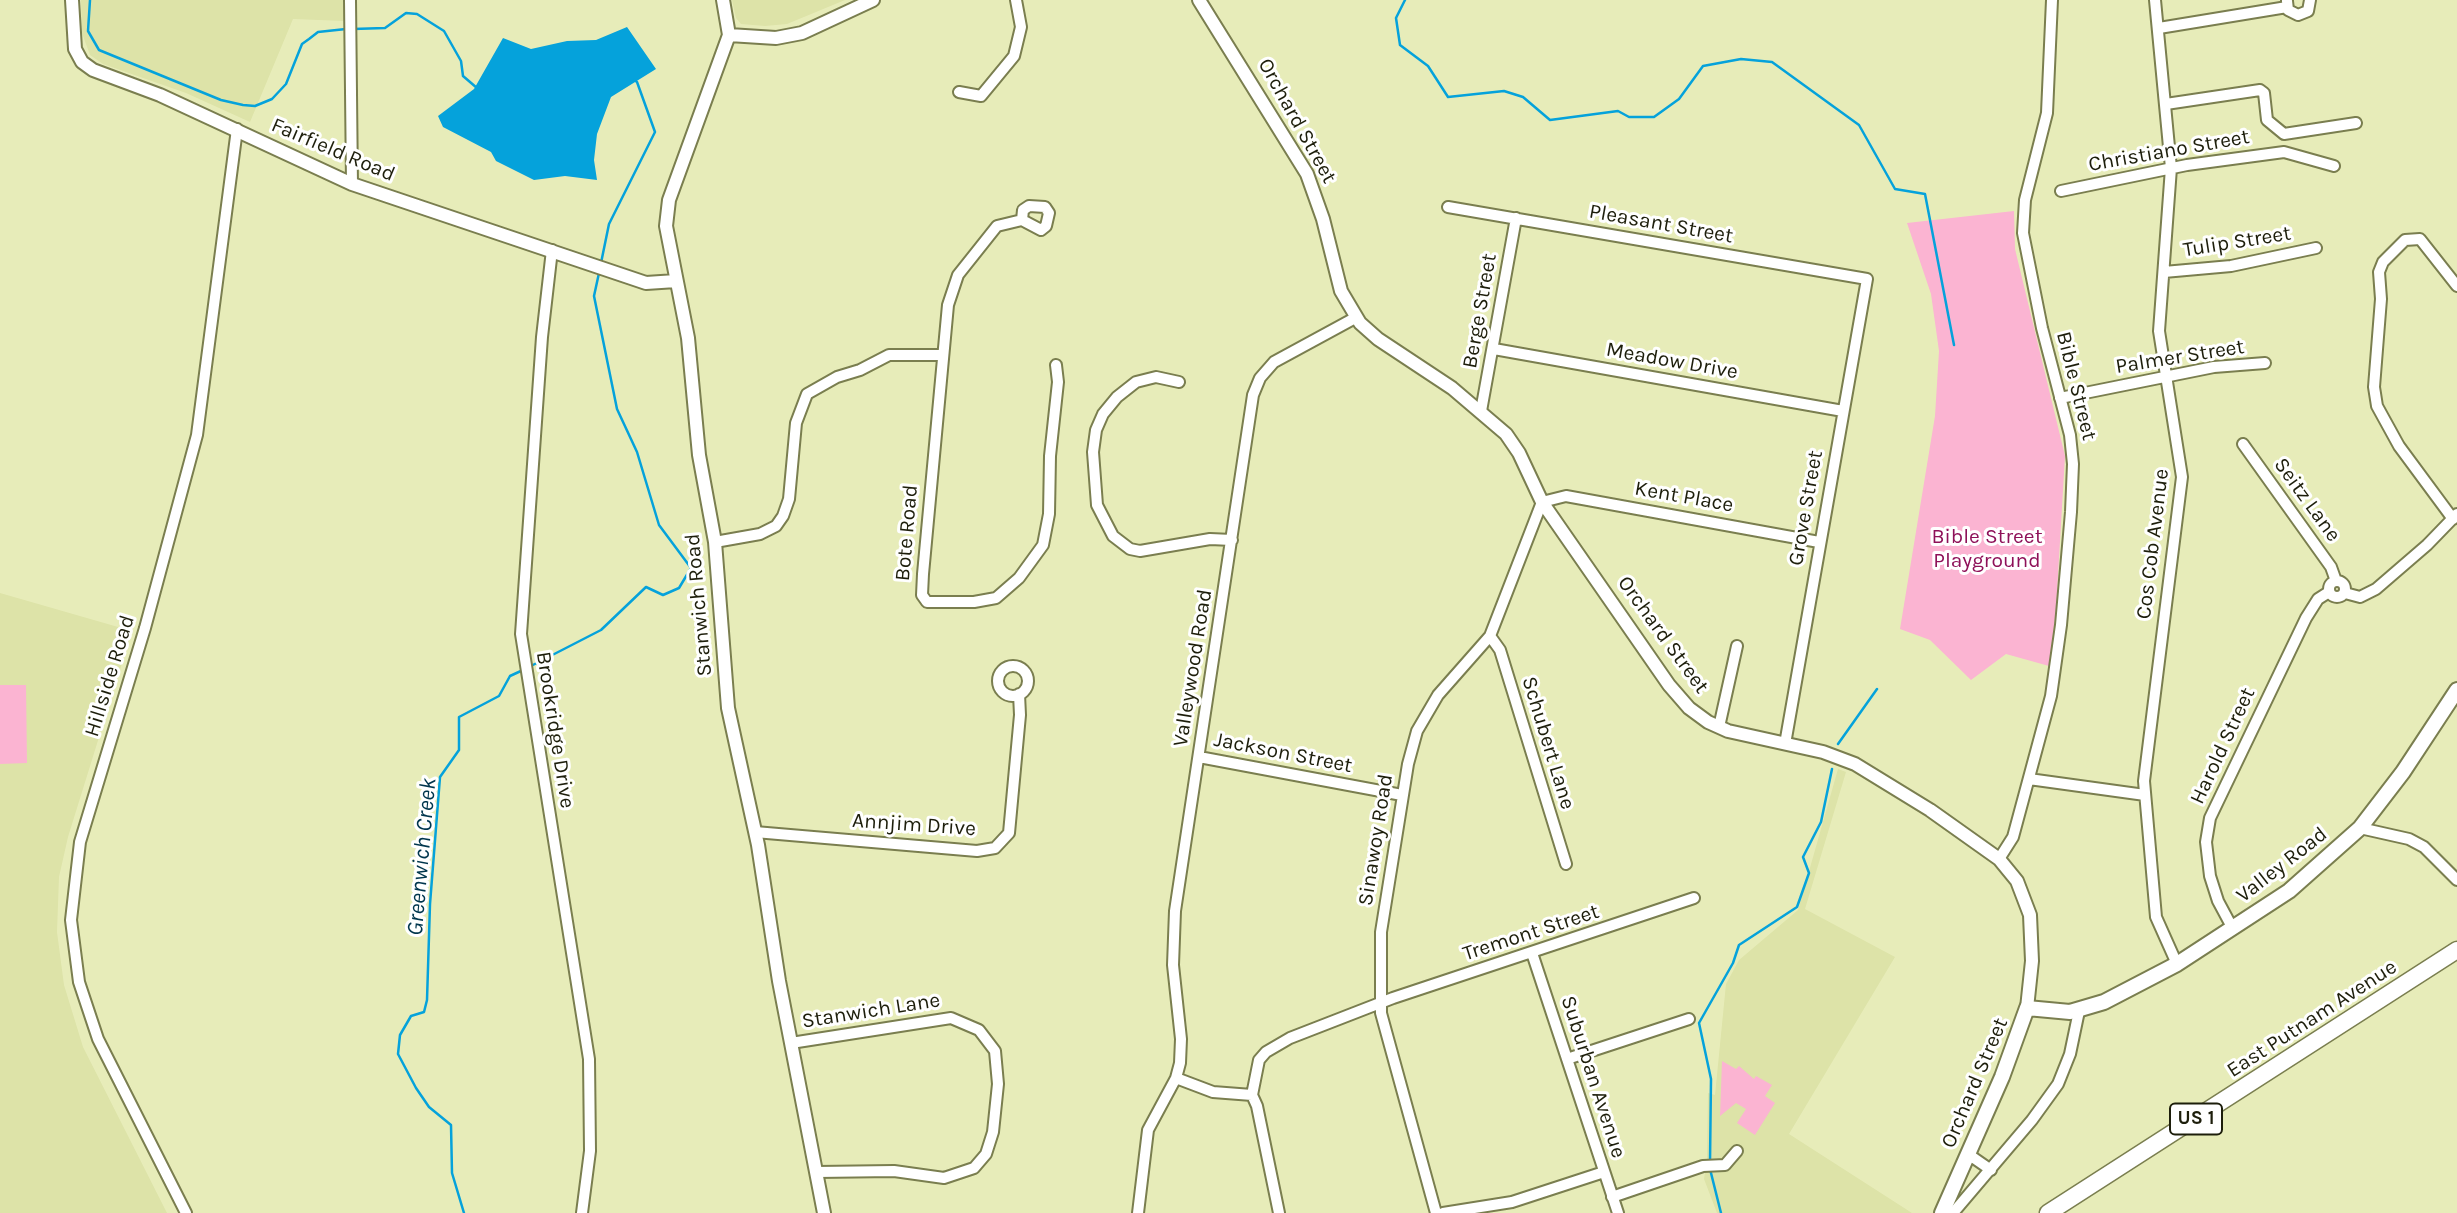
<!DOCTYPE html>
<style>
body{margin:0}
canvas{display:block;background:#e7ecb9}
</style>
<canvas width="2457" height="1213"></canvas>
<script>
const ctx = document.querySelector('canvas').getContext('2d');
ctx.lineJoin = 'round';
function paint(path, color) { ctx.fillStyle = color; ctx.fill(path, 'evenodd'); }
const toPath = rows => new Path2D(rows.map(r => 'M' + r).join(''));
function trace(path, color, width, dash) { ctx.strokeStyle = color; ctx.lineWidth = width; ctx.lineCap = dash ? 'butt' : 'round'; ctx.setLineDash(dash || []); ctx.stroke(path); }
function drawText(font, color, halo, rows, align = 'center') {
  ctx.font = font + ' Karla,sans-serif'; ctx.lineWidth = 6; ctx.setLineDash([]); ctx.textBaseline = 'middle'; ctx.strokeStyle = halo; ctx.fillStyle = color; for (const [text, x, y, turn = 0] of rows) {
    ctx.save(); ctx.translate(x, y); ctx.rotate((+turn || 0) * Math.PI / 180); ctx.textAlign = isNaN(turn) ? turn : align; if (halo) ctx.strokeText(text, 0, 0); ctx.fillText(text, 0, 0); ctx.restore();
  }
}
paint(toPath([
 [81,0,343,0,345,21,293,19,250,122,186,93,103,64,90,55,82,33],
 [732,0,845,0,787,24,765,26,741,24,736,18],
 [0,593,132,631,68,837,59,877,57,932,64,985,83,1047,167,1213,0,1213],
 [1838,769,1846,772,1805,909,1895,957,1789,1134,1912,1213,1717,1213,1704,1179,1707,1158,1708,1093,1715,1095,1726,984,1739,960,1798,910]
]), '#dde3a8');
paint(toPath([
 [2014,211,2015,249,2065,456,2056,609,2049,666,2006,654,1971,680,1930,640,1900,629,1935,416,1939,351,1931,294,1907,223],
 [0,685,26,685,27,763,0,764],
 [1722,1061,1736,1069,1739,1066,1754,1079,1756,1076,1772,1085,1765,1096,1775,1103,1755,1135,1737,1123,1746,1109,1736,1103,1720,1116]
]), '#fbb4d2');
paint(toPath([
 [627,27,656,69,611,97,597,134,594,160,597,180,565,176,534,180,496,161,491,152,443,127,438,116,474,89,503,38,531,49,567,41,596,40]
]), '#05a2db');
trace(toPath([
 [90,0,88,31,99,50,221,100,243,105,255,106,272,99,286,84,302,44,309,39,318,32,346,29],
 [1405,0,1396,18,1400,45,1428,66,1448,97,1504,91,1523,97,1550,120,1618,111,1629,117,1654,117,1679,99,1703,66,1741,59,1772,62,1859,125,1895,189,1925,194,1954,345],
 [353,29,385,28,406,13,417,14,444,31,461,61,463,76,477,88],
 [601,263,609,224,655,132,637,82,634,80],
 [529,667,601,630,646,587,663,595,679,588,691,568,659,525,637,452,617,409,594,296,599,273],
 [1838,744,1877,689],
 [1710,1162,1711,1079,1699,1023,1733,963,1739,945,1797,907,1809,873,1803,857,1821,822,1832,769],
 [1710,1169,1721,1213],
 [464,1213,452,1173,451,1125,429,1107,416,1088,398,1054,400,1035,411,1016,424,1012,427,1000,430,904,440,777,459,750,459,717,499,696,510,676,523,670]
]), '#05a2db', 2.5);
const minor = toPath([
 [350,0,352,184],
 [2155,0,2171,168,2159,331,2182,477,2144,781,2156,917,2177,964],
 [2287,1,2288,10,2298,15,2308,11,2310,0],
 [2159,28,2287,7],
 [959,92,981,96,1014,56,1021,27,1016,0],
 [2166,104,2260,90,2264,93,2267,120,2284,134,2356,123],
 [2061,191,2187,165,2284,152,2334,166],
 [1448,207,1867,279,1785,744],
 [1022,220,1041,230,1046,226,1049,213,1045,207,1029,206,1023,210,1022,220,997,226,958,275,948,305,923,574,922,595,927,602,974,602,996,598,1019,578,1043,545,1049,514,1050,456,1058,382,1056,365],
 [552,250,542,337,521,634,589,1059,590,1151,582,1213],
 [2164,272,2231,266,2316,248],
 [1494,349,1843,411],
 [1179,382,1156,377,1136,382,1117,397,1103,414,1096,430,1093,452,1097,505,1113,536,1130,549,1140,551,1210,539,1232,540],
 [2060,398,2214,367,2265,363],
 [1481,411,1516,218],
 [2243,444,2331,567,2336,581],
 [2453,519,2399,446,2377,406,2374,387,2381,299,2379,272,2383,262,2405,240,2420,239,2457,286],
 [715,542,760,534,776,526,783,516,789,499,796,423,807,394,837,377,860,370,889,355,942,355],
 '2329 589a8 8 0 1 1 16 0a8 8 0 1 1-16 0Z',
 [2345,593,2360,597,2376,589,2427,545,2457,514],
 [1490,636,1500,650,1566,864],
 '998 681a15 15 0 1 1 30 0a15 15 0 1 1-30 0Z',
 [1719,727,1737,646],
 [1199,757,1402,795],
 [2029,779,2145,795],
 [2360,828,2409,839,2424,847,2457,880],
 [755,832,977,851,995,848,1009,833,1020,715,1019,694],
 [1999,859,2013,837,2051,696,2061,625,2071,512,2073,464,2070,435,2042,328,2023,233,2025,200,2047,113,2052,0],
 [2233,929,2218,901,2210,876,2206,842,2210,818,2306,618,2318,599,2329,592],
 [1532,953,1618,1213],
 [791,1043,951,1018,979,1030,995,1051,998,1084,993,1132,986,1154,974,1168,944,1178,894,1171,817,1172],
 [1567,1059,1689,1019],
 [1176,1078,1213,1092,1252,1095],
 [1968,1154,1991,1170],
 [1612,1197,1703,1166,1725,1165,1737,1151],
 [186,1213,98,1039,79,982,71,920,80,842,145,628,197,435,237,129],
 [1138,1213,1148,1130,1176,1078,1180,1063,1181,1039,1173,965,1175,911,1253,395,1260,378,1274,362,1355,318],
 [1279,1213,1257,1106,1252,1095,1259,1060,1266,1052,1290,1038,1393,998,1694,898],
 [1436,1213,1381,1013,1381,932,1408,764,1417,731,1438,695,1490,636,1542,502,1566,496,1819,542],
 [1443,1213,1512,1202,1604,1172],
 [1953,1213,2032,1120,2058,1084,2070,1054,2079,1011]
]);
const tertiary = toPath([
 [72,0,75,49,82,62,93,70,160,95,352,184,646,283,676,281],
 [723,0,729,35,669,200,666,226,688,338,699,455,715,542,728,708,758,845,779,981,824,1213],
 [1199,0,1307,174,1323,219,1341,291,1360,323,1378,339,1452,388,1506,434,1519,453,1542,502,1669,685,1689,708,1708,722,1728,731,1823,752,1855,764,1930,810,1999,859,2017,881,2030,915,2032,961,2027,1008],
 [729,35,776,38,802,33,873,0]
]);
const secondary = toPath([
 [1942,1213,2002,1077,2027,1008,2070,1012,2104,1002,2177,964,2289,891,2360,828,2403,772,2457,690]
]);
const primary = toPath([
 [2048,1213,2457,950]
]);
trace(minor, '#7a7e4f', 14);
trace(tertiary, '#7a7e4f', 16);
trace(secondary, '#7a7e4f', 18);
trace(primary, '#7a7e4f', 19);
trace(minor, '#fff', 10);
trace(tertiary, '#fff', 12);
trace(secondary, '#fff', 14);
trace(primary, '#fff', 16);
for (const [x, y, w] of [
 [2196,1119,52]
]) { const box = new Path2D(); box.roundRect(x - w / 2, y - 15.5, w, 31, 5); ctx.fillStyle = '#fff'; ctx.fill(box); trace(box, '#1d1e0b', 2); }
drawText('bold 19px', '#1d1e0b', null, [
 ["US 1",2196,1119]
]);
drawText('21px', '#1d1e0b', '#fff', [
 ["Orchard Street",1297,121,61],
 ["Fairfield Road",333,150,23],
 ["Christiano Street",2169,151,-10],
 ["Pleasant Street",1661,224,10],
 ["Tulip Street",2237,242,-9],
 ["Berge Street",1480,311,-80],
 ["Palmer Street",2180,357,-9],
 ["Meadow Drive",1672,361,10],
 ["Bible Street",2076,386,76],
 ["Kent Place",1684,497,10],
 ["Seitz Lane",2307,500,54],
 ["Grove Street",1806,508,-80],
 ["Bote Road",907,533,-85],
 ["Cos Cob Avenue",2153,544,-83],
 ["Stanwich Road",699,605,-95],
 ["Orchard Street",1663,635,54],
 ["Valleywood Road",1193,668,-81],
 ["Hillside Road",110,676,-73],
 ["Brookridge Drive",555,730,81],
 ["Schubert Lane",1548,743,73],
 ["Harold Street",2223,746,-65],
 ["Jackson Street",1283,753,11],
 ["Annjim Drive",914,825,4],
 ["Sinawoy Road",1376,840,-81],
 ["Valley Road",2282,865,-38],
 ["Tremont Street",1531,933,-18],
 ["Stanwich Lane",871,1011,-9],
 ["East Putnam Avenue",2312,1019,-33],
 ["Suburban Avenue",1593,1077,72],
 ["Orchard Street",1975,1083,-67]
]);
drawText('21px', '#8e1159', '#fff', [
 ["Bible Street",1987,537],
 ["Playground",1987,561]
]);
drawText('italic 23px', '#00364d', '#fff', [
 ["Greenwich Creek",422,857,-85]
]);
</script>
